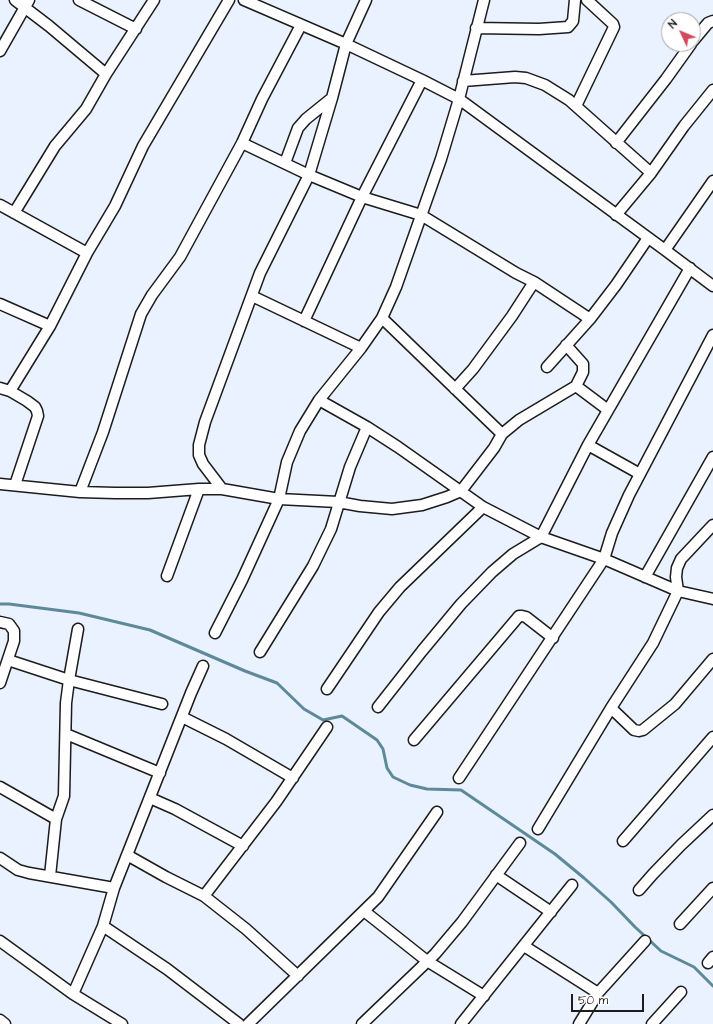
<!DOCTYPE html>
<style>
body{margin:0}
#map{position:relative;width:713px;height:1024px;overflow:hidden;background:#eaf1ff;font-family:"Architects Daughter",sans-serif}
canvas{display:block}
.north{position:absolute;left:661px;top:12px;width:40px;height:40px;box-sizing:border-box;background:#fff;border:1px solid #a4a4a4;border-radius:50%;rotate:314deg;font-size:11px;font-weight:700;line-height:16px;text-align:center;color:#1c1c1c}
.north::after{content:'';display:block;margin:auto;width:14px;height:18px;background:#d1495b;clip-path:polygon(50% 0,100% 100%,50% 72%,0 100%)}
.scale{position:absolute;left:571px;top:994px;width:73px;height:18px;box-sizing:border-box;border:2px solid #1c1c1c;border-top:0;padding-left:5px;font-size:12px;line-height:14px;white-space:nowrap;color:#1c1c1c;-webkit-text-stroke:3px #fff;paint-order:stroke}
</style>
<div id="map">
<canvas width="713" height="1024"></canvas>
<div class="north">N</div>
<div class="scale">50 m</div>
</div>
<script>
const ctx = document.querySelector('canvas').getContext('2d');
ctx.lineJoin = 'round';
const toPath = rows => new Path2D(rows.map(r => 'M' + r).join(''));
function trace(path, color, width, dash) { ctx.strokeStyle = color; ctx.lineWidth = width; ctx.lineCap = dash ? 'butt' : 'round'; ctx.setLineDash(dash || []); ctx.stroke(path); }
trace(toPath([
 [0,604,9,604,79,613,150,630,245,671,277,683,304,709,323,720,342,716,377,740,383,749,387,768,393,777,410,785,427,789,461,790,555,854,584,878,611,902,635,927,661,951,694,967,713,986]
]), '#5d8998', 3);
const minor = toPath([
 [15,0,49,26,106,74],
 [79,0,136,29],
 [244,0,346,44,422,80,459,99,665,250,713,286],
 [476,28,539,29,568,27,573,21,575,0],
 [693,41,708,23,713,21],
 [0,51,29,0],
 [463,81,515,77,526,78,545,85,569,100,651,173],
 [576,106,614,27,613,24,587,0],
 [242,143,309,175,362,197,421,215,516,273,534,282,590,319,616,285,648,238],
 [616,143,666,79,691,44],
 [285,163,298,128,306,119,332,98],
 [0,205,87,253],
 [14,213,55,146,86,109,106,74,154,0],
 [616,215,651,173,684,126,713,90],
 [665,250,713,181],
 [252,296,361,348],
 [0,304,50,326],
 [304,321,362,197,422,80],
 [547,367,590,319],
 [576,386,608,410],
 [0,388,10,391,50,326,87,253,115,206,143,146,229,0],
 [455,389,473,369,512,316,534,282],
 [10,391,27,401,35,407,37,411,38,416,15,485],
 [319,400,367,427,398,447,483,507,541,537,604,559,678,591,713,599],
 [502,434,519,420,576,386,583,372,583,364,566,345],
 [588,445,640,474],
 [0,484,80,492,115,493,148,493,199,489,222,489,279,499,338,502,360,506,392,509,422,505,447,497,461,491,494,448,502,434,382,318],
 [222,489,203,464,199,455,199,445,205,422,260,273,309,175,332,98,346,44,366,0],
 [80,492,103,432,141,314,152,295,180,257,242,143,262,99,301,25],
 [167,576,199,489],
 [645,577,713,457],
 [0,622,9,624,14,631,14,641,0,683],
 [215,633,242,580,279,499,287,462,300,431,319,400,361,348,382,318,396,287,441,159,459,99,484,0],
 [260,652,313,566,331,529,350,467,367,427],
 [8,660,69,680,162,704],
 [327,689,379,612,400,587,483,507],
 [378,707,422,651,461,604,492,572,513,554,541,537,588,445,690,268],
 [611,708,634,730,639,731,643,730,675,704,713,659],
 [182,717,226,739,293,778],
 [66,734,160,773],
 [414,740,519,616,522,616,526,617,553,638],
 [459,778,604,559,612,533,629,495,713,335],
 [0,787,56,819],
 [150,798,175,809,243,846],
 [538,829,611,708,653,643,678,591,676,577,677,568,681,559,713,525],
 [623,841,713,737],
 [127,855,166,877,204,896,246,929,298,976],
 [0,858,18,870,29,873,114,888],
 [496,875,551,912],
 [50,876,56,819,64,796,66,703,69,680,78,629],
 [639,890,653,874,681,845,713,815],
 [204,896,276,802,327,727],
 [364,911,427,961,484,996],
 [680,924,713,888],
 [103,926,167,969,239,1024],
 [0,941,73,994,122,1024],
 [524,946,598,993],
 [708,963,713,957],
 [73,994,103,926,114,888,191,693,203,666],
 [0,1020,5,1024],
 [248,1024,378,897,437,812],
 [362,1024,435,954,462,922,520,843],
 [461,1024,572,885],
 [579,1024,598,993,645,941],
 [652,1024,681,992]
]);
trace(minor, '#1c1c1c', 13);
trace(minor, '#fff', 10);
</script>
